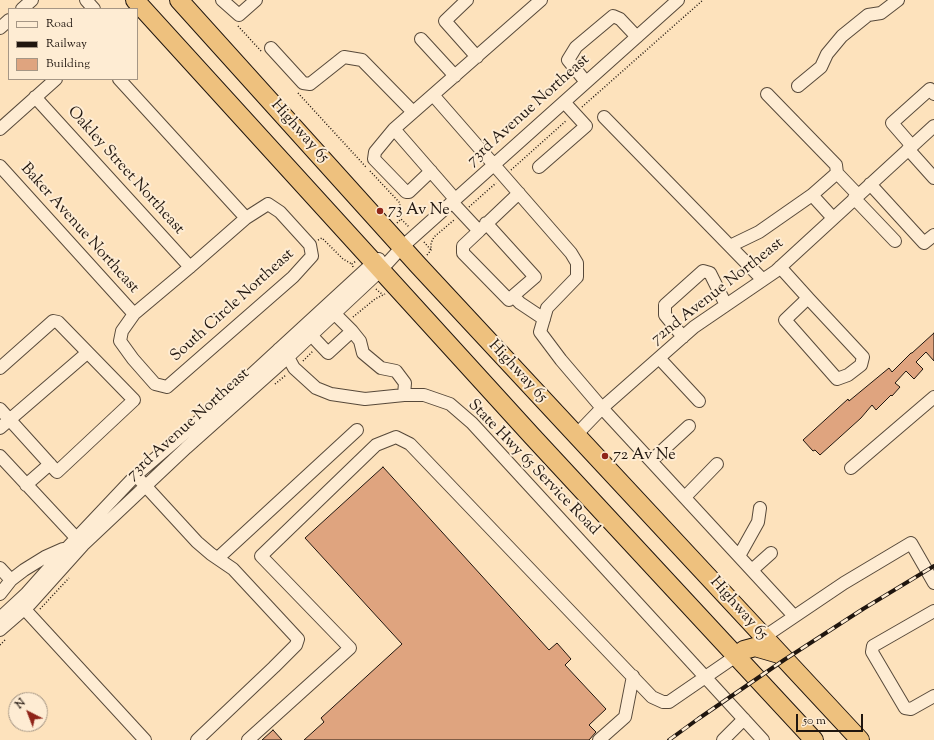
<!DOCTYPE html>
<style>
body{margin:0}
#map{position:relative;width:934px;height:740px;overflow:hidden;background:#fde2bc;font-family:"Sorts Mill Goudy",serif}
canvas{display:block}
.legend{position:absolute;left:8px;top:8px;width:130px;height:72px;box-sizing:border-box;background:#feecd3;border:1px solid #a59685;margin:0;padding:5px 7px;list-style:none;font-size:12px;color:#20160f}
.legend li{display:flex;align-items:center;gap:8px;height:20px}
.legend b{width:20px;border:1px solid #a59685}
.north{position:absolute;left:8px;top:692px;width:40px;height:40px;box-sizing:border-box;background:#feecd3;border:1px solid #a59685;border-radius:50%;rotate:318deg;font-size:11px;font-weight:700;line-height:16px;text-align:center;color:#20160f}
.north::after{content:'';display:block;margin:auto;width:14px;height:18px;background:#8f2418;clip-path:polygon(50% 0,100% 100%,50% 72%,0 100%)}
.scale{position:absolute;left:796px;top:714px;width:67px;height:18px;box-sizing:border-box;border:2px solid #20160f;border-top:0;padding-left:5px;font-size:12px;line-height:14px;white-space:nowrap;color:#20160f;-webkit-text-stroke:3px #feecd3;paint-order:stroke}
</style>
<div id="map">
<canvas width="934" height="740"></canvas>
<ul class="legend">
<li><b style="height:5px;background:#feecd3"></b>Road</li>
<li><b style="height:5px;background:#20160f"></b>Railway</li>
<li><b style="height:11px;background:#dfa47f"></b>Building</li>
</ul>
<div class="north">N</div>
<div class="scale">50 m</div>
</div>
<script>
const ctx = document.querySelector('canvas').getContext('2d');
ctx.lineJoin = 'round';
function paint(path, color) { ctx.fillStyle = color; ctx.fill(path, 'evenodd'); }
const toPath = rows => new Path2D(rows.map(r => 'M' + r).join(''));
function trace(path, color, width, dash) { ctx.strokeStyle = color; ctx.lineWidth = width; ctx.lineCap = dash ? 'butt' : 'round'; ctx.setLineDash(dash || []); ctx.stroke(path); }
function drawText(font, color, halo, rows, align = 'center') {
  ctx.font = font + ' "Sorts Mill Goudy",serif'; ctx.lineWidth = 4; ctx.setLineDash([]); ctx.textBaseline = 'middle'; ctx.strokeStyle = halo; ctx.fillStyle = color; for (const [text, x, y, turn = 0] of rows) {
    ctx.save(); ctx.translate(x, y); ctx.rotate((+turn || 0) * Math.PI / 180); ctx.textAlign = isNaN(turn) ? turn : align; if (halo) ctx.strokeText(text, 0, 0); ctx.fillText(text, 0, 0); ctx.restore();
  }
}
const building = toPath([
 [934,333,934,361,926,352,916,362,923,369,914,379,906,371,895,383,900,387,892,396,891,395,876,410,872,405,861,418,820,455,815,450,813,451,803,440,848,399,849,401,889,368,892,372,911,353,912,353,934,333],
 [383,467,549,650,557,643,571,659,565,665,606,709,589,725,596,732,589,740,304,740,324,722,321,718,402,644,305,538,383,467],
 [273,730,282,740,262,740,273,730]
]);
paint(building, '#dfa47f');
trace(building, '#20160f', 1);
const minor = toPath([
 [86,0,94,9],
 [222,0,239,15,256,0],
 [467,0,445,21,477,57],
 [22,9,32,0],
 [0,28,9,20],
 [421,39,455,76],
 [271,48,303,83,310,84,344,57,362,60,413,112],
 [119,79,246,218],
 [586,82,568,60,576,47,613,16,620,19,637,37],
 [798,86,821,67,827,54,842,36,868,15,881,13,898,0],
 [767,94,836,165,837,173,812,195],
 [433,95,571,253,577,263,577,277,547,308,540,332,561,360,602,408,794,616],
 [35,97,190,267],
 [604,117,763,280],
 [0,129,56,79],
 [394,129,455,199],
 [912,146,892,123,930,89,934,94],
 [908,149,934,178],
 [0,166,134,314],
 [539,167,586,126,564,102],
 [431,171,409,192,406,192,374,159,375,152,394,129,541,0],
 [837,173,858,195],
 [870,184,924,243,934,235],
 [854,198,895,241],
 [452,202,479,231,519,193],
 [268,204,280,212,310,245,312,256,293,277,167,387,155,384,133,359,120,341,122,331,134,314,190,267,246,218,268,204],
 [486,223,535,277,513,296],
 [479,231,463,246,463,253,509,300,513,296,520,303,544,319],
 [730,246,759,232,812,195,833,218],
 [780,267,808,298,785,320,837,379,848,375,861,365,863,357,808,298],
 [352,331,360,341,363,353,381,368,396,371,405,383,404,395],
 [311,335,328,353,352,331,335,314],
 [683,337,665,315,665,305,703,271,710,273,726,305],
 [279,349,288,357,294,368,316,388,331,394,365,399,404,395,424,395,450,404,472,423,763,740],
 [659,358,699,401],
 [0,368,53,321,58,322,134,400,57,472,0,409],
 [0,428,87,353],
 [576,435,602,408,694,327,776,271,934,126],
 [0,456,81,543],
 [651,461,689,426],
 [851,468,934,397],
 [140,480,197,542,211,554,233,569,298,639,296,645,274,667,197,740],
 [26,485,50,464],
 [685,497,717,464],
 [739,556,758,522,760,508],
 [218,558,357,430],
 [0,568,11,580],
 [752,570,771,553],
 [0,594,11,580,24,570,45,557,63,549],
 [19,603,145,740],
 [934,611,873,646,872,652,905,708,911,709,934,696],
 [0,618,26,594,67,548,136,475,237,388,374,262,379,259],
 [0,630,30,604,83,545,186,448,288,357,381,270,402,247,678,0],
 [764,637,844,583,911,543,934,583],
 [248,740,350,648,261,556,376,445,396,437,410,444,652,697,663,702,669,702,736,656],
 [599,740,625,717,633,676],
 [723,740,744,719]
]);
const highway = toPath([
 [135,0,532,436,814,740],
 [179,0,418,265,860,740],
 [736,656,744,650,755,647,779,654]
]);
trace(minor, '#57493a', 14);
trace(highway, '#20160f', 20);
trace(toPath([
 [238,26,261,51],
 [298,93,366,167],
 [582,107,703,0],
 [511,170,567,120],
 [370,171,399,202,402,213,401,219],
 [469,207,496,183],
 [397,223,401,219,409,227],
 [318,240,322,238,343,259,352,264],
 [424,242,431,250],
 [427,255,431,250,431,243,434,237,454,220],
 [353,267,352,264,356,261],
 [376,289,383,295],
 [353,317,375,299,385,294],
 [303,361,313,351],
 [275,384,286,375],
 [40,609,69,578],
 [0,645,6,639]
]), '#20160f', 1.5, [1, 2]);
trace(minor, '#feecd3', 12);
trace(highway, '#eec17e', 18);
const rail = toPath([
 [669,740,698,719,784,660,863,609,934,566]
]);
trace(rail, '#20160f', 4);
trace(rail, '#feecd3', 2.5, [8]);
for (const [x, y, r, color] of [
 [380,211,4,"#8f2418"],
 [605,456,4,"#8f2418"]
]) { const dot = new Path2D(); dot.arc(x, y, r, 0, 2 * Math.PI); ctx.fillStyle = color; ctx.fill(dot); trace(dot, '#feecd3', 1.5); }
drawText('16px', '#20160f', '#feecd3', [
 ["73rd Avenue Northeast",529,111,-42],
 ["Highway 65",299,132,48],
 ["Oakley Street Northeast",125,171,48],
 ["Baker Avenue Northeast",79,229,48],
 ["72nd Avenue Northeast",718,292,-38],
 ["South Circle Northeast",233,306,-42],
 ["Highway 65",517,372,47],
 ["73rd Avenue Northeast",189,425,-42],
 ["State Hwy 65 Service Road",533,468,46],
 ["Highway 65",738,609,48]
]);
drawText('16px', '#20160f', '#feecd3', [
 ["73 Av Ne",388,211],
 ["72 Av Ne",613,456]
], 'left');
</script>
